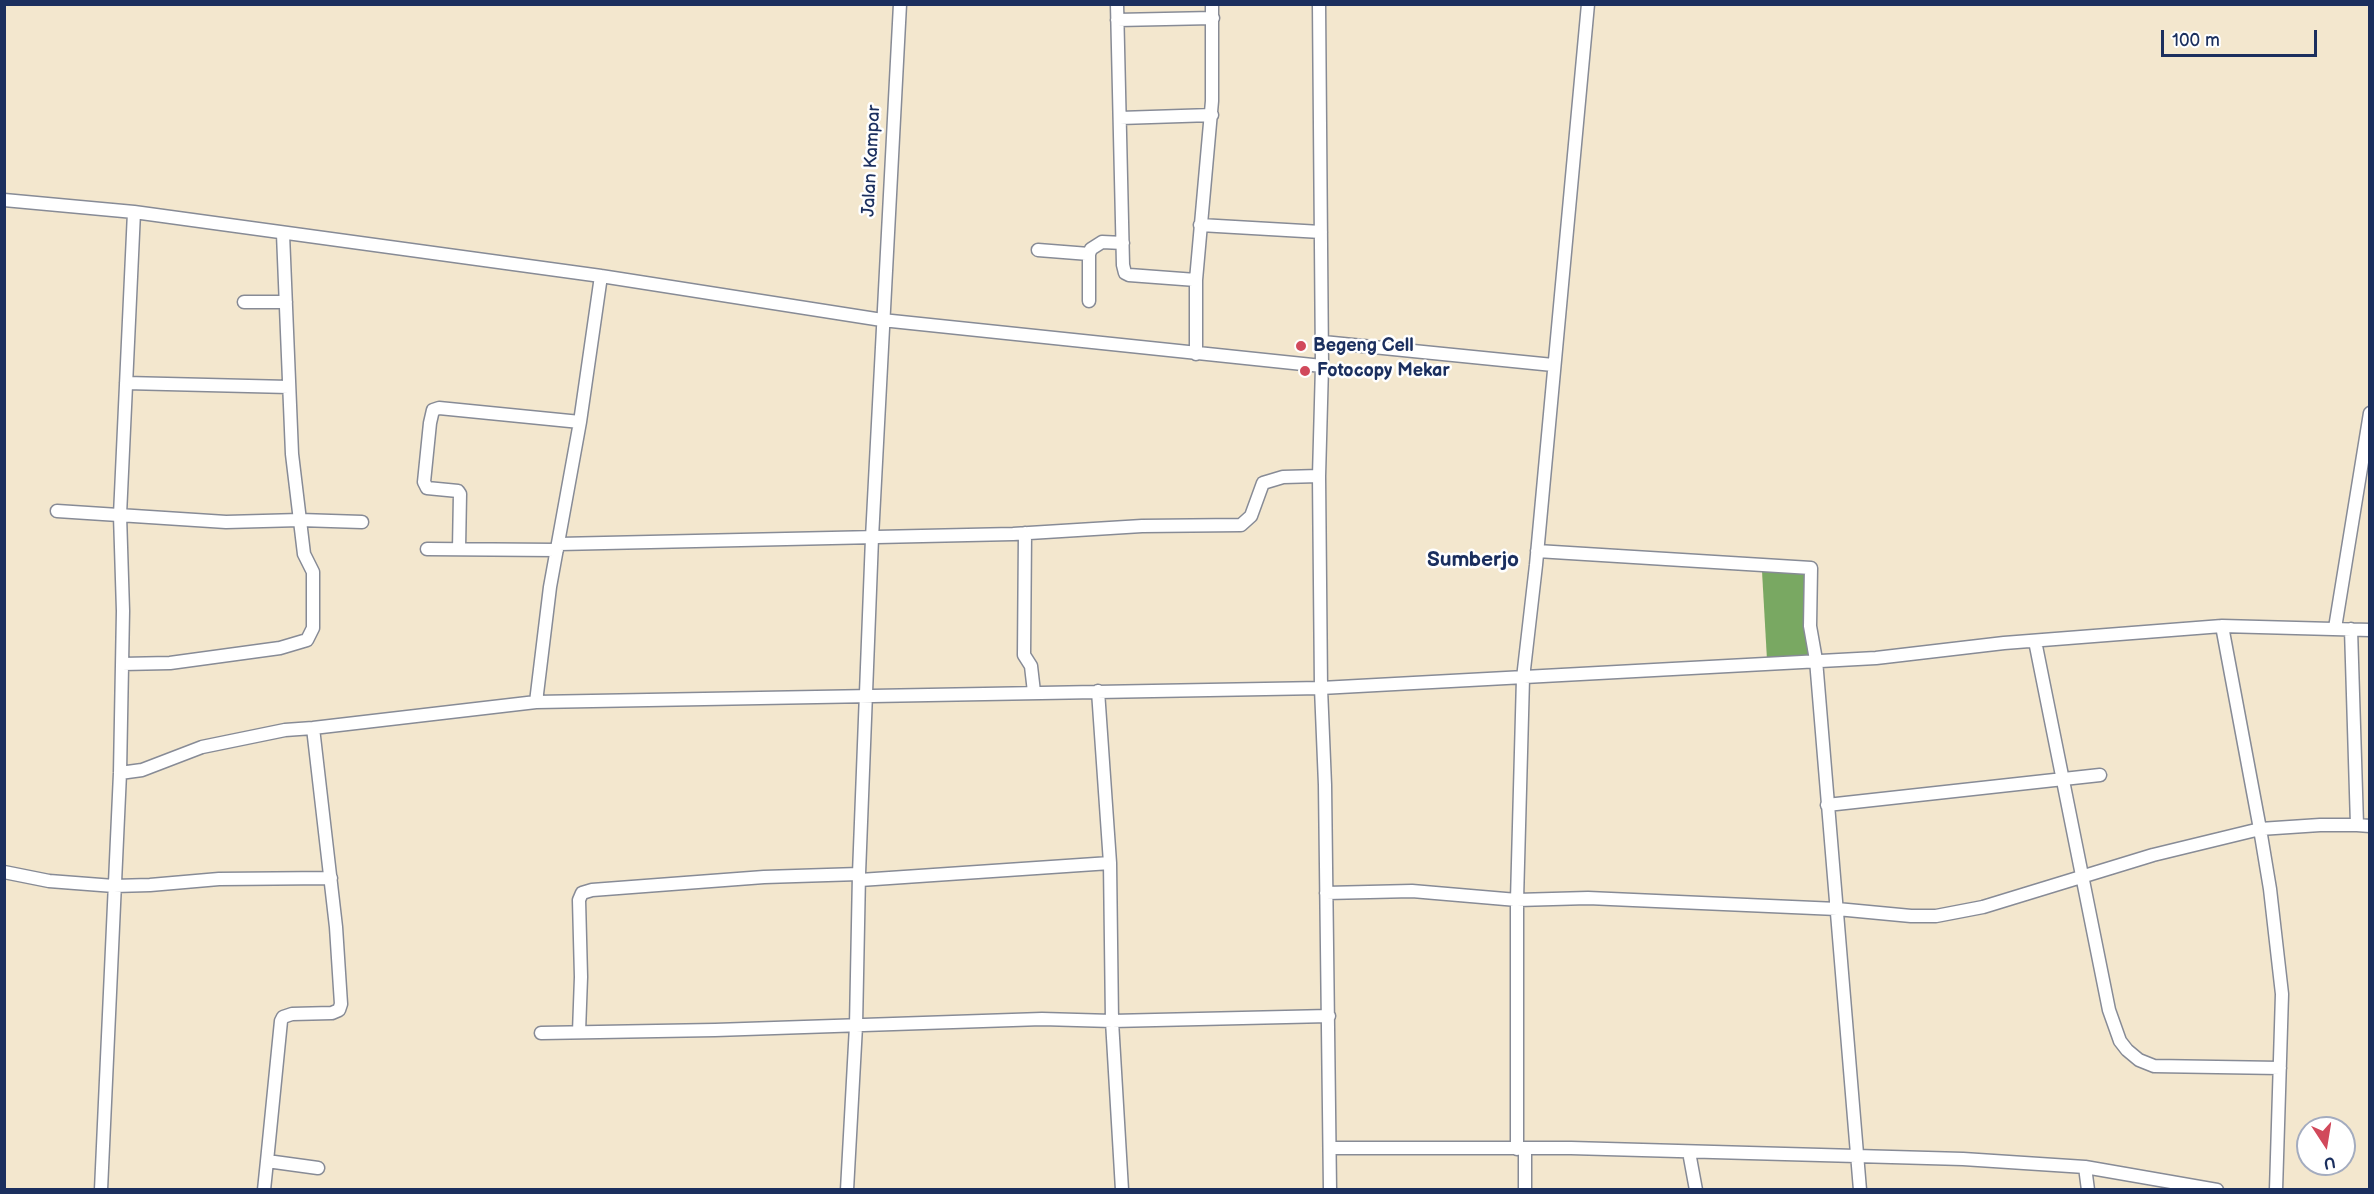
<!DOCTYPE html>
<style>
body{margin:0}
#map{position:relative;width:2374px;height:1194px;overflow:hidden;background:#f3e7ce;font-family:"Balsamiq Sans",sans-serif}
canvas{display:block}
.frame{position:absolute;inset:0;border:6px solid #1b2f5e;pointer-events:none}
.north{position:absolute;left:2296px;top:1116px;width:60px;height:60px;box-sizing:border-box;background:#fff;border:2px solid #a4acbf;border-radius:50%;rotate:168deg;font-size:16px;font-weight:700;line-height:24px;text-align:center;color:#1b2f5e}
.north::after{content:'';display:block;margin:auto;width:21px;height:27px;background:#d1495b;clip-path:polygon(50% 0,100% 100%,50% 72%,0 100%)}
.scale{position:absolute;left:2161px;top:30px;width:156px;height:27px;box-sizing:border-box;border:3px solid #1b2f5e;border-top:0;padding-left:8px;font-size:18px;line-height:21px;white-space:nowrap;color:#1b2f5e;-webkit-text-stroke:4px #fff;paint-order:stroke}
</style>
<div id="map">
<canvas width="2374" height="1194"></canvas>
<div class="frame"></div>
<div class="north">U</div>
<div class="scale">100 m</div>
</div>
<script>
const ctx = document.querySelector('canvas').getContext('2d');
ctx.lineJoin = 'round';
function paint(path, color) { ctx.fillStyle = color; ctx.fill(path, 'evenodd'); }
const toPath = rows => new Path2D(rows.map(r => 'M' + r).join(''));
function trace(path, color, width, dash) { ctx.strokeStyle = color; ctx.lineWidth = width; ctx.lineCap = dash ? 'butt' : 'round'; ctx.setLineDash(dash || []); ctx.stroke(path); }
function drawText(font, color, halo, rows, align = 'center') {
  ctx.font = font + ' "Balsamiq Sans",sans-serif'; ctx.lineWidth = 5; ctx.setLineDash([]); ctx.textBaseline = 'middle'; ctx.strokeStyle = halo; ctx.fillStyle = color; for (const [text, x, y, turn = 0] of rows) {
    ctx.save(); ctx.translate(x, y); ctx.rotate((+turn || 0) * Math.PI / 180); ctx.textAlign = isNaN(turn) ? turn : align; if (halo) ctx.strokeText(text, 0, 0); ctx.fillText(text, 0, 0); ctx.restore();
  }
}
paint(toPath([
 [1805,570,1813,656,1767,660,1762,571]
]), '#79a862');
const minor = toPath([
 [1117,4,1123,265,1125,273,1129,275,1196,280],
 [1319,4,1322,366],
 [1117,20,1213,18],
 [1120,118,1212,115],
 [4,200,134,212,601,276,882,320,1322,366,1319,476,1321,688,1876,658,2004,643,2222,626,2370,630],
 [1200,225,1321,232],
 [1038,250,1089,254],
 [1089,301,1089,254,1091,249,1102,242,1123,243],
 [244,302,286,302],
 [1323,342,1553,365],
 [1196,354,1196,280,1212,101,1212,4],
 [126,383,289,387],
 [57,511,226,522,300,520,362,522],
 [1025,533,1024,655,1031,666,1034,692],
 [559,544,1013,534,1142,526,1241,525,1251,516,1263,483,1283,477,1319,476],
 [427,549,557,550],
 [459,549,460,494,458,491,427,488,424,482,430,423,433,410,439,408,580,422],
 [1537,551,1811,568,1810,626,1816,660,1860,1190],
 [2335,628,2370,413],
 [2035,641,2109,1010,2120,1041,2127,1050,2139,1060,2154,1066,2280,1068],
 [122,664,170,663,280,648,307,640,313,628,313,572,304,554,292,454,283,234],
 [1098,691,1110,863,1112,1021,1122,1190],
 [536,702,550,587,580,422,601,276],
 [120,773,142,770,202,747,285,730,313,728,536,702,1321,688,1325,785,1330,1190],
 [1827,805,2100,775],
 [2357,825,2370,826],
 [4,872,49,881,114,886,150,885,219,879,331,878],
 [860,880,1110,863],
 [1326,893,1412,891,1517,900,1588,898,1837,909,1911,916,1936,916,1983,907,2153,855,2260,829,2222,626],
 [579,1032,581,977,579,900,582,893,592,890,764,877,859,874],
 [541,1033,715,1030,1042,1019,1112,1021,1329,1016],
 [1331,1148,1571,1148,1963,1159,2085,1167,2217,1190],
 [1517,1149,1517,900,1523,678,1536,565,1588,4],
 [1525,1149,1525,1190],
 [1689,1152,1696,1190],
 [267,1161,281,1021,283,1017,292,1014,332,1013,339,1010,341,1004,336,927,313,728],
 [2085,1167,2088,1190],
 [101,1190,120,773,123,611,120,515,134,212],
 [264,1190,267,1161,318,1168],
 [847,1190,856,1026,859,874,872,538,900,4],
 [2276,1190,2282,994,2270,889,2260,829,2320,825,2357,825,2351,629]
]);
trace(minor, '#878b96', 15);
trace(minor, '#fff', 12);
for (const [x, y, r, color] of [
 [1301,346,6,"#d1495b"],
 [1305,371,6,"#d1495b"]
]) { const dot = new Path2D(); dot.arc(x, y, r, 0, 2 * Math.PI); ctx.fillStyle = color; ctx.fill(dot); trace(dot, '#fff', 2); }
drawText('18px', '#1b2f5e', '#fff', [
 ["Jalan Kampar",872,161,-87]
]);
drawText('bold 18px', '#1b2f5e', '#fff', [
 ["Begeng Cell",1313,346],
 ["Fotocopy Mekar",1317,371]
], 'left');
drawText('bold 21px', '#1b2f5e', '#fff', [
 ["Sumberjo",1473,561]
]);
</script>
